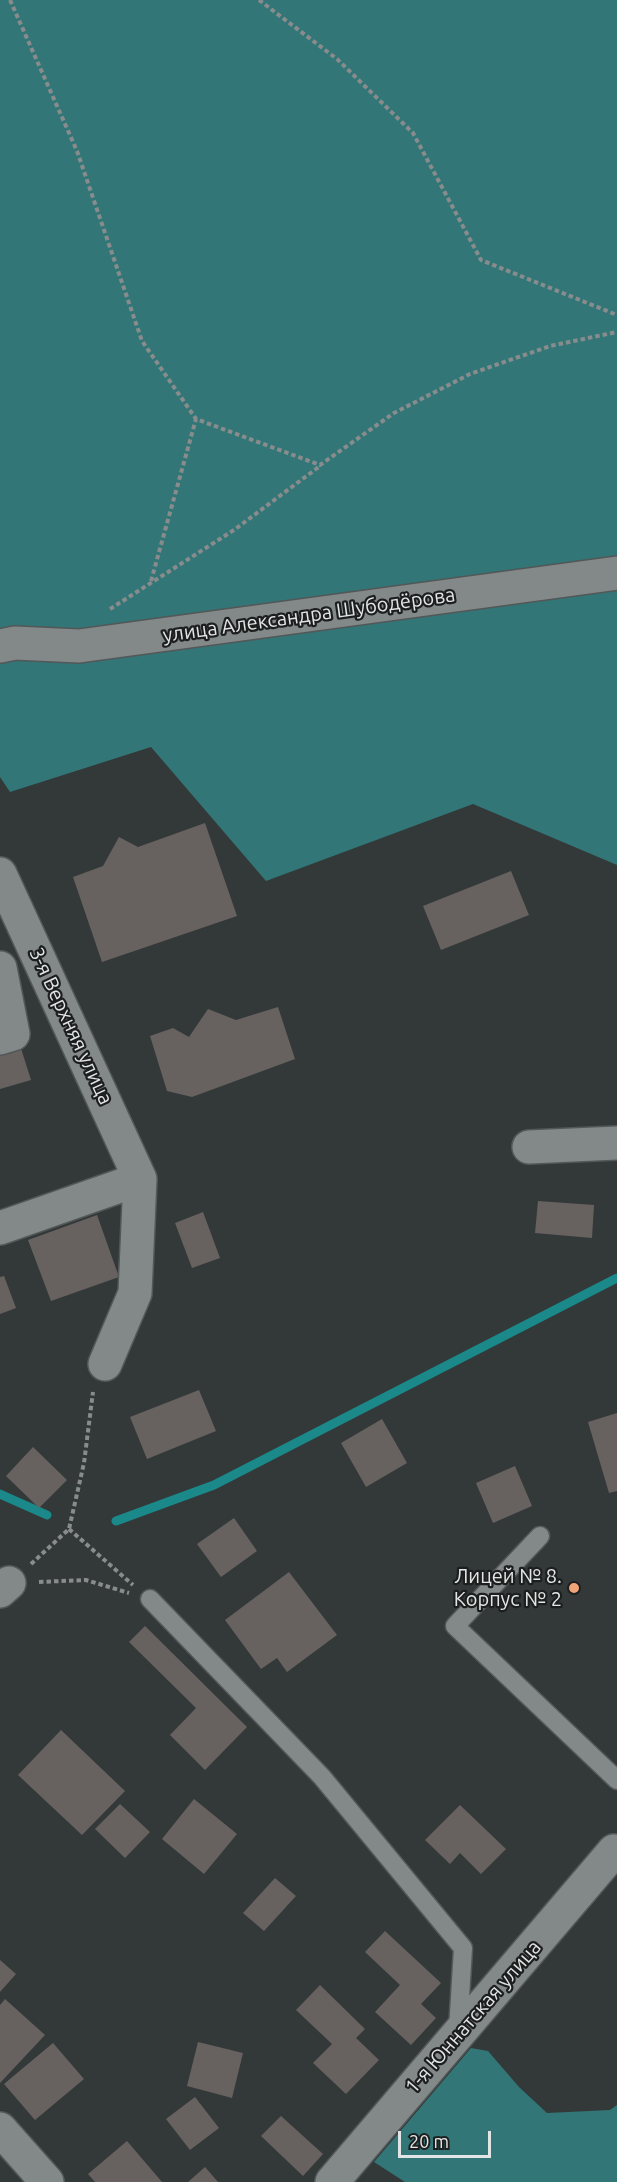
<!DOCTYPE html>
<meta charset="utf-8">
<style>
body{margin:0}
#map{position:relative;width:617px;height:2182px;overflow:hidden;background:#333939;font-family:Ubuntu,sans-serif}
canvas{display:block}
.scale{position:absolute;left:398px;top:2131px;width:93px;height:27px;box-sizing:border-box;border:3px solid #e2e5e5;border-top:0;padding-left:8px;font-size:18px;line-height:21px;white-space:nowrap;color:#e2e5e5;-webkit-text-stroke:4px #1d1f1f;paint-order:stroke}
</style>
<div id="map">
<canvas width="617" height="2182"></canvas>
<div class="scale">20 m</div>
</div>
<script>
const ctx = document.querySelector('canvas').getContext('2d');
ctx.lineJoin = 'round';
function paint(path, color) { ctx.fillStyle = color; ctx.fill(path, 'evenodd'); }
const toPath = rows => new Path2D(rows.map(r => 'M' + r).join(''));
function trace(path, color, width, dash) { ctx.strokeStyle = color; ctx.lineWidth = width; ctx.lineCap = dash ? 'butt' : 'round'; ctx.setLineDash(dash || []); ctx.stroke(path); }
function drawText(font, color, halo, rows, align = 'center') {
  ctx.font = font + ' Ubuntu,sans-serif'; ctx.lineWidth = 4.5; ctx.setLineDash([]); ctx.textBaseline = 'middle'; ctx.strokeStyle = halo; ctx.fillStyle = color; for (const [text, x, y, turn = 0] of rows) {
    ctx.save(); ctx.translate(x, y); ctx.rotate((+turn || 0) * Math.PI / 180); ctx.textAlign = isNaN(turn) ? turn : align; if (halo) ctx.strokeText(text, 0, 0); ctx.fillText(text, 0, 0); ctx.restore();
  }
}
paint(toPath([
 [0,0,617,0,617,865,473,804,266,881,151,747,10,792,0,777],
 [471,2048,488,2051,519,2087,547,2113,610,2110,617,2105,617,2182,405,2182,374,2162]
]), '#327677');
trace(toPath([
 [0,1494,47,1515],
 [116,1521,214,1485,617,1278]
]), '#1b888a', 9);
paint(toPath([
 [205,823,237,916,102,962,73,877,103,866,119,837,138,847],
 [511,871,529,915,441,950,423,906],
 [278,1007,295,1059,192,1097,167,1091,150,1036,173,1028,189,1037,208,1009,236,1020],
 [18,1039,31,1080,0,1089,0,1044],
 [538,1201,594,1205,592,1238,535,1233],
 [203,1212,220,1258,192,1268,175,1223],
 [97,1215,119,1277,51,1301,28,1240],
 [4,1276,16,1308,0,1314,0,1277],
 [199,1390,216,1431,147,1459,130,1417],
 [617,1413,617,1491,609,1493,588,1422],
 [382,1419,407,1463,366,1487,341,1443],
 [33,1447,67,1480,39,1508,6,1476],
 [515,1466,532,1506,493,1523,476,1483],
 [234,1518,257,1551,221,1577,197,1544],
 [289,1572,337,1635,287,1672,277,1658,261,1669,225,1620],
 [145,1626,247,1727,205,1770,170,1735,196,1708,129,1642],
 [61,1730,125,1791,82,1835,18,1775],
 [194,1799,237,1834,204,1874,162,1839],
 [120,1804,150,1832,125,1858,95,1829],
 [460,1805,506,1849,481,1874,460,1853,450,1864,425,1840],
 [275,1878,296,1896,264,1931,243,1913],
 [385,1931,441,1983,421,2004,436,2018,411,2045,375,2012,400,1985,365,1952],
 [0,1960,16,1974,0,1992],
 [320,1985,365,2029,356,2038,379,2060,346,2094,313,2063,332,2044,296,2010],
 [5,1999,45,2035,0,2083,0,2005],
 [198,2042,243,2053,232,2098,187,2086],
 [53,2043,84,2079,35,2120,4,2084],
 [195,2097,219,2128,190,2150,166,2119],
 [281,2116,323,2154,303,2176,261,2136],
 [127,2141,162,2182,95,2182,88,2174],
 [205,2167,218,2182,188,2182]
]), '#676260');
const service = toPath([
 [540,1536,455,1626,617,1780],
 [150,1599,322,1777,463,1948,458,2030]
]);
const minor = toPath([
 [0,646,15,643,79,646,617,573],
 [0,874,140,1179,135,1293,105,1364],
 [0,968,13,1034,0,1038],
 [529,1147,617,1143],
 [0,1228,140,1179],
 [0,1591,9,1583],
 [0,2129,47,2182],
 [332,2182,614,1851]
]);
trace(service, '#535757', 21);
trace(minor, '#535757', 36);
trace(toPath([
 [10,0,77,151,142,341,196,419,320,465,394,413,470,374,550,346,617,332],
 [259,0,337,59,413,133,481,260,617,315],
 [151,581,196,419],
 [110,609,234,530,320,466],
 [69,1529,133,1585],
 [31,1564,69,1529,84,1463,93,1392],
 [39,1582,86,1580,129,1593]
]), '#888c8c', 4, [4.5, 3]);
trace(service, '#838989', 18);
trace(minor, '#838989', 33);
for (const [x, y, r, color] of [
 [574,1588,6,"#efa378"]
]) { const dot = new Path2D(); dot.arc(x, y, r, 0, 2 * Math.PI); ctx.fillStyle = color; ctx.fill(dot); trace(dot, '#1d1f1f', 2); }
drawText('20px', '#e2e5e5', '#1d1f1f', [
 ["улица Александра Шубодёрова",309,615,-8],
 ["3-я Верхняя улица",71,1026,65],
 ["1-я Юннатская улица",473,2017,-49]
]);
drawText('20px', '#e2e5e5', '#1d1f1f', [
 ["Лицей № 8.",562,1576],
 ["Корпус № 2",562,1599]
], 'right');
</script>
